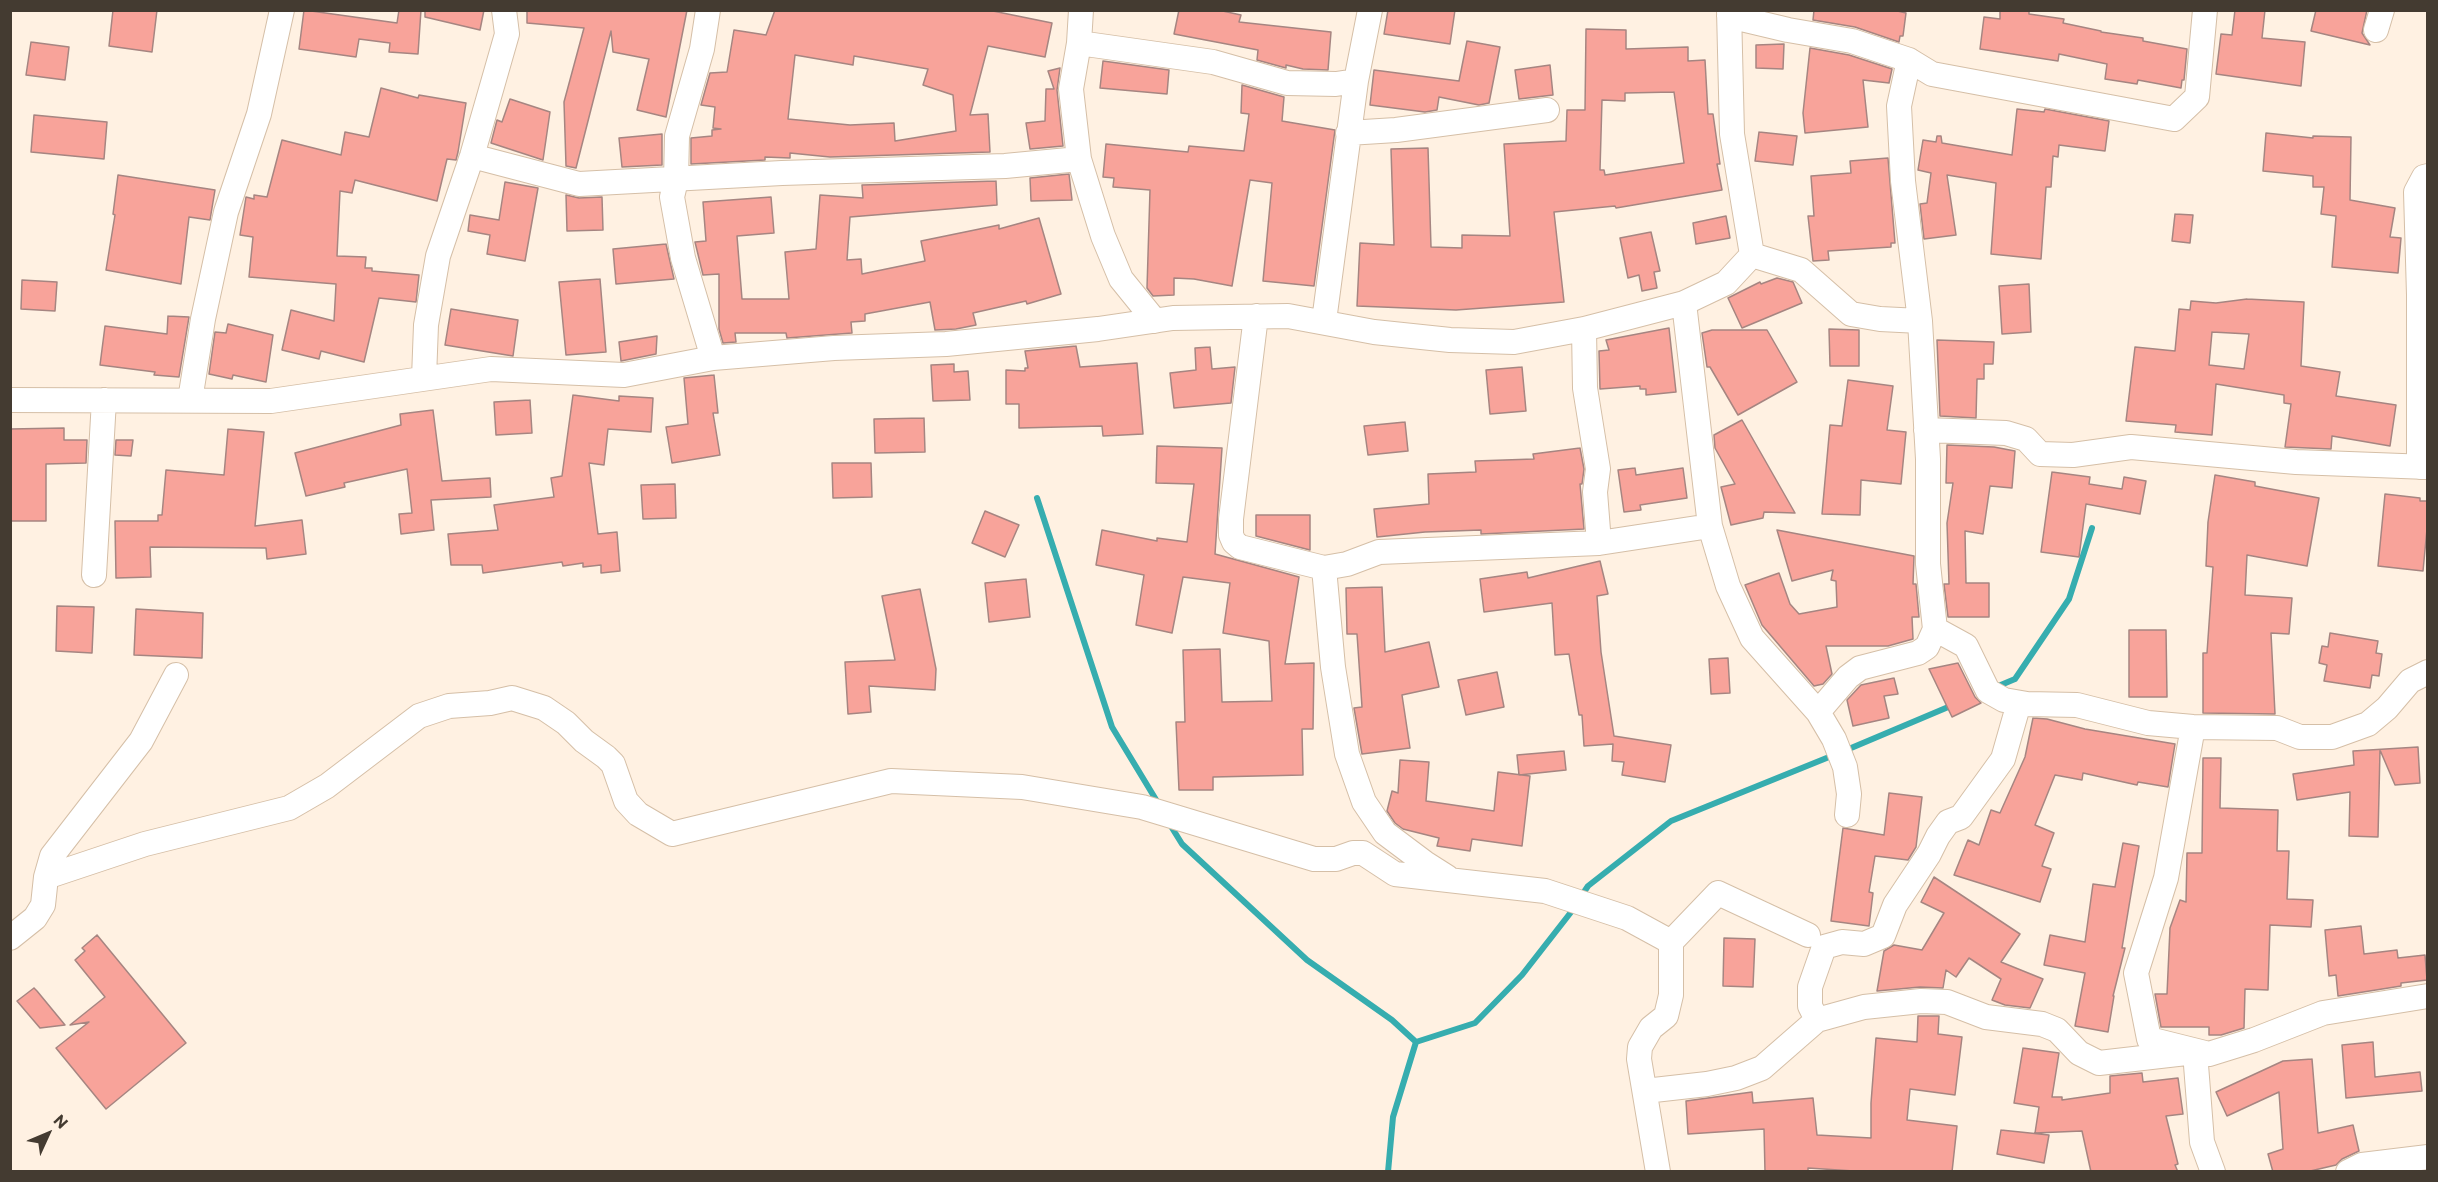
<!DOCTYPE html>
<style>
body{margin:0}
#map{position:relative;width:2438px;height:1182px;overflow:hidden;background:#fff1e2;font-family:Commissioner,sans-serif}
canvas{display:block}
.frame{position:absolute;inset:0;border:12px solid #443b31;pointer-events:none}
.north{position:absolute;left:18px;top:1104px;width:60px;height:60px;-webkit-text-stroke:4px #fff1e2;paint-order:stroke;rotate:46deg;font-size:16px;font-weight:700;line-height:24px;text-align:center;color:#443b31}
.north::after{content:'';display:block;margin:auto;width:21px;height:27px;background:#443b31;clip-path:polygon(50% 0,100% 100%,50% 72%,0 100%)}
</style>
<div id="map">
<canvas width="2438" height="1182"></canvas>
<div class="frame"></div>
<div class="north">N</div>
</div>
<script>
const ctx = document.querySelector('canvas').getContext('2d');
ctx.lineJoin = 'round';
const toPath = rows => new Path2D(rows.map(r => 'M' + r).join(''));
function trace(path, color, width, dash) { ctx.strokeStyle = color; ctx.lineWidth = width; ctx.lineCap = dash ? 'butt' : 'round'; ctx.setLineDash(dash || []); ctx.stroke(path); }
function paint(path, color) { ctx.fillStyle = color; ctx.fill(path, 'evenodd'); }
trace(toPath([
 [1037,498,1112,727,1158,803],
 [1996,687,2015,679,2069,599,2092,528],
 [1844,751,1953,705],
 [1169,823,1182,844,1307,960,1392,1020,1416,1042],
 [1580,898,1588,886,1671,821,1834,755],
 [1416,1042,1475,1023,1522,975,1575,907],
 [1388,1172,1393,1117,1416,1042]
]), '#36adaf', 6);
const building = toPath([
 [113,10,157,10,152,52,109,46,113,10],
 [304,10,397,23,399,10,421,10,418,54,389,52,390,43,359,39,356,57,299,49,304,10],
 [425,10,484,10,480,30,425,17,425,10],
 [527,10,687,10,666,117,637,110,649,59,613,52,611,31,576,168,566,166,564,102,584,28,527,23,527,10],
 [775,10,988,10,1052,23,1045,57,988,46,970,115,988,114,990,152,830,157,790,153,790,158,765,157,765,160,691,164,691,138,712,136,712,130,721,129,713,128,715,107,701,105,710,73,727,72,734,30,766,35,775,10],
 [795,55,853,65,854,56,928,69,923,85,953,95,956,131,895,141,894,123,850,125,788,119,795,55],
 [1179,10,1218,10,1241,15,1239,22,1331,32,1328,70,1303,69,1286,65,1286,68,1257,60,1258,50,1174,34,1179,10],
 [1388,10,1455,10,1450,44,1384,34,1388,10],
 [1814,10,1893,10,1906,13,1903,36,1900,36,1899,42,1855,27,1813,20,1814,10],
 [2000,10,2029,10,2029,14,2064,19,2063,23,2101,31,2101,32,2143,38,2143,41,2187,49,2184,80,2182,80,2181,88,2138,80,2137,84,2105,79,2107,64,2059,54,2058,61,1980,49,1984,17,2000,19,2000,10],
 [2235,10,2265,10,2262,38,2305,42,2301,86,2216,74,2221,34,2232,35,2235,10],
 [2316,10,2367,10,2362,33,2370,45,2311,31,2316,10],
 [1586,29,1626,30,1626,49,1688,47,1688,61,1705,60,1708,114,1713,114,1720,164,1717,164,1722,190,1616,208,1615,206,1554,212,1564,302,1456,310,1357,306,1360,243,1394,245,1391,149,1428,148,1431,247,1462,248,1462,235,1510,236,1504,144,1566,141,1567,110,1585,110,1586,29],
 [1674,92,1684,163,1605,175,1604,170,1600,170,1602,100,1625,101,1625,93,1674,92],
 [1467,41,1500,47,1489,103,1479,105,1439,97,1437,110,1425,112,1370,105,1374,70,1459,81,1467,41],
 [31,42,69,47,65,80,26,75,31,42],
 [1784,44,1783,69,1756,68,1756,45,1784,44],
 [1810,48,1849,55,1892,69,1889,83,1863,80,1868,127,1805,133,1803,113,1810,48],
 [1103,61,1169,70,1167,94,1100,88,1103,61],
 [1550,65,1553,95,1519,99,1515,70,1550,65],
 [1060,68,1057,90,1063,146,1030,149,1026,123,1045,121,1046,89,1054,89,1048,71,1060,68],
 [1242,85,1284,97,1282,121,1335,130,1314,286,1263,281,1272,183,1250,180,1232,286,1194,279,1174,278,1174,295,1153,296,1147,288,1150,190,1113,187,1114,178,1103,177,1106,144,1188,152,1189,146,1244,151,1249,114,1241,113,1242,85],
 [381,88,418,98,419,95,466,103,458,152,456,160,447,159,437,201,355,180,352,193,340,191,337,256,366,257,365,268,372,268,372,271,419,275,416,302,379,298,364,362,321,351,319,359,282,350,291,310,334,321,336,284,249,277,253,237,240,235,246,197,254,199,254,195,267,197,282,140,341,155,345,132,369,137,381,88],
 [510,99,550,112,543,160,491,143,497,120,502,122,510,99],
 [2017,109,2044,112,2045,109,2109,121,2105,151,2059,145,2058,157,2053,156,2051,187,2046,187,2041,259,1991,254,1996,183,1947,175,1956,235,1924,239,1920,204,1927,203,1931,173,1918,170,1923,140,1936,142,1937,136,1941,136,1942,143,2012,155,2017,109],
 [34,115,107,122,104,159,31,152,34,115],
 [1759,132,1797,136,1793,165,1755,161,1759,132],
 [2266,133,2313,138,2313,136,2351,137,2350,200,2395,208,2390,237,2401,238,2398,273,2332,267,2336,216,2321,214,2324,187,2313,187,2313,176,2263,171,2266,133],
 [662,134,662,165,622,167,619,138,662,134],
 [1888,158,1895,243,1891,243,1891,247,1828,251,1829,260,1813,261,1808,216,1814,216,1811,176,1851,173,1850,161,1888,158],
 [1069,174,1072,200,1031,201,1030,178,1069,174],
 [118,175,215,190,210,220,189,217,181,284,106,270,115,215,113,214,118,175],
 [996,181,997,205,850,217,847,260,861,259,862,274,925,261,921,241,999,225,999,229,1039,218,1061,294,1027,304,1026,301,973,313,976,325,956,329,935,330,930,302,865,314,865,321,851,322,852,333,787,338,786,333,735,333,736,342,723,343,719,329,719,274,703,275,695,242,706,241,703,202,771,197,774,233,737,236,742,299,789,299,785,252,816,249,820,195,863,198,862,185,996,181],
 [505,182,538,188,525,261,487,254,490,235,468,231,470,215,499,220,505,182],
 [566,195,579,198,602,197,603,230,567,231,566,195],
 [2175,214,2193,215,2190,243,2172,241,2175,214],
 [1726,216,1730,238,1696,244,1693,223,1726,216],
 [1651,232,1660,271,1654,272,1657,288,1642,291,1639,275,1628,278,1620,238,1651,232],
 [666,244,674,279,616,284,613,249,666,244],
 [1777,278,1793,282,1802,303,1742,328,1728,298,1760,282,1761,284,1777,278],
 [600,279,606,352,566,355,559,282,600,279],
 [22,280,57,282,55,311,21,309,22,280],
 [2029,284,2031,332,2002,334,1999,286,2029,284],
 [2247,299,2304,302,2301,366,2340,372,2336,396,2396,405,2390,446,2332,436,2331,449,2285,447,2291,404,2284,403,2284,395,2216,384,2212,435,2175,432,2176,425,2126,421,2135,347,2175,351,2179,309,2190,310,2191,301,2216,303,2247,299],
 [2212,332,2249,334,2244,369,2209,365,2212,332],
 [451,309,518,320,513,356,445,345,451,309],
 [168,316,189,317,179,377,154,375,155,372,100,365,105,326,167,334,168,316],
 [228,324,273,335,266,382,233,375,232,379,209,374,215,332,226,333,228,324],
 [1669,328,1676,392,1646,395,1646,389,1640,389,1640,386,1600,389,1599,351,1609,350,1606,340,1669,328],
 [1829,329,1859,330,1859,366,1830,366,1829,329],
 [1712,330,1767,330,1797,382,1738,415,1710,367,1707,367,1702,333,1712,330],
 [657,336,656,354,621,361,619,342,657,336],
 [1937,340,1994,342,1993,364,1984,364,1984,379,1977,379,1976,418,1940,416,1937,340],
 [1076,346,1080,367,1137,363,1143,434,1103,436,1102,426,1019,428,1019,404,1006,404,1006,370,1025,371,1025,368,1028,368,1025,351,1076,346],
 [1210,347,1212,369,1235,367,1231,403,1174,408,1170,373,1196,370,1195,348,1210,347],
 [954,364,954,372,968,371,970,400,933,401,931,365,954,364],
 [1522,367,1526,411,1490,414,1486,370,1522,367],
 [714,375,718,413,713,413,720,455,672,463,666,427,688,424,684,378,714,375],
 [1848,380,1893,386,1887,430,1906,432,1901,484,1861,480,1860,515,1822,514,1830,425,1842,426,1848,380],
 [573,395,619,401,619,396,653,398,651,432,608,429,604,465,589,463,598,534,617,532,620,571,601,573,601,565,583,567,583,563,563,566,562,562,483,573,482,565,451,565,448,534,498,530,494,505,554,497,551,478,562,476,573,395],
 [530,400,532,433,496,435,494,402,530,400],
 [433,410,442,481,490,478,491,497,431,500,434,530,401,534,399,514,412,513,407,469,344,483,345,487,306,496,295,453,401,425,400,414,433,410],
 [924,418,925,452,875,453,874,419,924,418],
 [1742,420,1795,513,1764,512,1763,518,1731,525,1721,487,1735,484,1715,448,1714,435,1742,420],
 [1405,422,1408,451,1368,455,1364,426,1405,422],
 [64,428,64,440,87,440,86,463,46,464,46,521,10,521,10,429,64,428],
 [228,429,264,432,255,526,302,520,306,554,267,559,266,548,150,547,151,577,116,578,115,521,158,521,158,515,162,515,166,470,224,475,228,429],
 [116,440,133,440,131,456,115,455,116,440],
 [1947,445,1994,447,2015,451,2012,488,1990,486,1983,534,1965,531,1966,583,1989,583,1989,617,1948,617,1944,584,1949,584,1947,523,1953,483,1946,483,1947,445],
 [1157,446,1222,448,1215,554,1299,577,1285,664,1314,663,1313,729,1302,729,1303,775,1213,777,1213,790,1179,790,1176,722,1185,722,1183,650,1220,649,1222,702,1272,701,1269,641,1223,633,1230,583,1183,577,1172,633,1136,625,1144,575,1096,565,1102,530,1157,541,1157,538,1187,542,1194,484,1156,483,1157,446],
 [1580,448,1584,469,1582,484,1580,484,1584,529,1481,534,1481,530,1425,532,1377,537,1374,509,1429,504,1428,474,1476,472,1475,461,1534,459,1533,454,1580,448],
 [832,463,871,463,872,497,833,498,832,463],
 [1635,468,1636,475,1683,468,1687,498,1640,505,1641,510,1624,512,1618,470,1635,468],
 [2052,472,2090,477,2089,484,2122,489,2124,477,2146,481,2140,514,2086,504,2079,557,2041,552,2052,472],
 [2215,475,2255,482,2255,486,2319,498,2307,566,2247,555,2245,595,2292,598,2289,634,2271,633,2275,714,2203,713,2203,653,2207,653,2213,567,2206,566,2208,522,2215,475],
 [675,484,676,518,643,519,641,485,675,484],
 [2385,494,2420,498,2420,501,2427,501,2427,529,2423,571,2378,566,2385,494],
 [985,511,1019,525,1005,557,972,543,985,511],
 [1256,515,1310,515,1310,550,1256,536,1256,515],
 [1777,530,1914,556,1913,584,1916,584,1919,617,1912,617,1913,639,1888,646,1826,646,1832,674,1823,684,1814,686,1762,625,1745,585,1779,573,1790,604,1799,614,1837,607,1836,581,1831,580,1833,570,1792,581,1777,530],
 [1600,561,1608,594,1597,596,1601,652,1614,736,1671,745,1665,782,1622,775,1624,762,1612,761,1613,744,1584,746,1582,715,1579,715,1569,654,1555,655,1552,603,1484,612,1480,579,1527,572,1528,578,1600,561],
 [1026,579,1030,617,989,622,985,583,1026,579],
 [1382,587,1385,652,1429,642,1439,687,1402,695,1410,748,1362,754,1354,708,1362,707,1357,634,1347,634,1346,588,1382,587],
 [920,589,936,669,935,690,869,686,871,712,848,714,845,662,895,660,882,596,920,589],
 [57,606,94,607,92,653,56,651,57,606],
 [136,609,203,613,202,658,134,655,136,609],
 [2129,630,2166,630,2167,697,2129,697,2129,630],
 [2330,633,2378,641,2376,653,2382,654,2379,676,2372,675,2370,688,2324,681,2327,665,2319,663,2322,646,2328,647,2330,633],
 [1728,658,1730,693,1711,694,1709,659,1728,658],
 [1958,663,1975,697,1981,703,1952,717,1929,669,1958,663],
 [1497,672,1504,707,1466,715,1458,680,1497,672],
 [1894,678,1898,694,1884,696,1889,718,1853,726,1847,700,1861,685,1894,678],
 [2033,718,2047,719,2085,729,2175,744,2168,787,2138,782,2137,785,2083,773,2082,780,2055,775,2035,825,2054,833,2042,866,2051,869,2040,902,1954,875,1968,840,1979,845,1991,810,2000,813,2025,757,2033,718],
 [2418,747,2420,783,2395,785,2380,750,2378,837,2349,836,2350,792,2297,800,2293,774,2354,765,2353,751,2418,747],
 [1564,751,1566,770,1519,775,1517,755,1564,751],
 [2203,758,2221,758,2220,808,2278,810,2277,851,2289,851,2287,899,2313,900,2311,927,2270,925,2268,990,2245,989,2244,1028,2221,1035,2209,1035,2209,1027,2161,1027,2155,994,2167,994,2170,928,2180,900,2186,902,2187,853,2202,853,2203,758],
 [1400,760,1429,762,1426,801,1494,811,1498,772,1530,776,1522,846,1472,839,1470,851,1437,846,1439,838,1403,829,1395,823,1387,811,1392,791,1398,793,1400,760],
 [1889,793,1922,797,1916,847,1908,860,1875,856,1869,892,1873,893,1869,926,1831,921,1843,828,1884,835,1889,793],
 [2123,843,2139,846,2122,948,2125,948,2113,996,2114,996,2108,1032,2075,1026,2085,973,2044,965,2050,935,2085,942,2093,884,2115,887,2123,843],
 [1934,877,2020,934,2001,962,2043,979,2030,1008,2005,1005,1992,1000,2001,979,1969,958,1956,977,1946,970,1943,988,1920,987,1877,991,1884,951,1894,945,1922,950,1944,913,1921,902,1934,877],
 [2361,926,2364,954,2397,950,2398,958,2425,955,2427,980,2401,983,2401,986,2338,996,2336,975,2329,976,2325,930,2361,926],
 [97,935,186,1043,106,1109,56,1048,89,1022,70,1025,105,997,75,960,85,951,82,948,97,935],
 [1724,938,1755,939,1753,987,1723,986,1724,938],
 [34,988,37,991,65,1025,40,1028,17,1001,34,988],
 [1918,1016,1939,1016,1938,1034,1962,1037,1955,1095,1910,1089,1907,1120,1957,1126,1952,1172,1869,1172,1808,1168,1808,1172,1765,1172,1764,1129,1688,1134,1686,1101,1752,1092,1753,1103,1813,1098,1817,1135,1871,1138,1871,1103,1876,1038,1917,1042,1918,1016],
 [2373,1042,2375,1077,2420,1072,2422,1091,2346,1098,2342,1045,2373,1042],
 [2023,1048,2059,1053,2052,1097,2062,1097,2062,1100,2110,1093,2110,1076,2142,1073,2143,1082,2178,1078,2183,1114,2166,1116,2178,1164,2175,1165,2178,1172,2091,1172,2082,1131,2035,1133,2039,1107,2014,1103,2023,1048],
 [2312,1059,2318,1133,2353,1125,2359,1151,2342,1159,2336,1165,2306,1172,2273,1172,2268,1154,2283,1149,2279,1092,2227,1116,2216,1092,2283,1061,2312,1059],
 [2001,1130,2049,1135,2044,1163,1997,1154,2001,1130]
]);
paint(building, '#f8a39a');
trace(building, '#a68581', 1.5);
const minor = toPath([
 [708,10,702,49,677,136,676,180,672,197,683,258,713,358],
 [1081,10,1079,43,1071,89,1079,159,1103,236,1121,279,1155,321],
 [1729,10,1732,134,1752,255],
 [1729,16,1788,30,1852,41,1909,60,1932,74,2174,119,2197,97,2205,10],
 [2376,30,2382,10],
 [1079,43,1213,62,1287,83,1336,84,1356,81],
 [1348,133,1396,130,1547,110],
 [472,156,579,184,782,173,1005,166,1079,159],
 [1752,255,1801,270,1851,314,1880,319,1920,321],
 [1684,303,1710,526,1728,586,1752,638,1818,712,1834,739,1845,767,1849,794,1847,815],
 [1256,316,1231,519,1231,535,1234,542,1240,547,1324,568,1347,564,1379,552,1599,543,1710,526],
 [1324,321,1356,81,1370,10],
 [1584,329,1585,388,1598,469,1595,492,1599,543],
 [424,378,426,325,438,256,472,156,507,34,504,10],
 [10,400,271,401,491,369,624,375,713,358,834,348,946,344,1098,329,1173,318,1288,316,1374,332,1450,340,1514,342,1584,329,1684,303,1726,283,1752,255],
 [190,400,203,319,226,212,259,114,282,10],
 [1926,430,2006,433,2026,439,2040,454,2073,455,2131,447,2296,462,2428,467],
 [2419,467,2419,295,2416,192,2424,177,2428,176],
 [1324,568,1333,667,1347,754,1364,802,1385,833,1425,863,1447,877],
 [94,575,104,400],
 [1935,629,1966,646,1988,691,2004,700,2027,704,2077,705,2148,723,2193,727,2277,728,2300,737,2332,737,2368,724,2387,708,2410,681,2428,672],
 [1818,712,1848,677,1860,668,1918,653,1927,647,1935,629,1928,564,1928,459,1920,321,1903,181,1899,106,1909,60],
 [2193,727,2166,878,2136,973,2149,1039,2209,1054,2254,1040,2323,1013,2428,996],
 [46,877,145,844,289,808,327,786,419,716,449,706,490,703,512,698,544,708,566,723,584,741,606,757,613,764,626,801,638,814,672,834,891,781,1022,787,1142,807,1314,859,1336,859,1353,853,1363,853,1395,874,1545,891,1627,918,1671,942,1718,893,1808,935],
 [10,938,35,918,43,905,46,877,52,856,141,741,176,675],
 [1817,1020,1810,1006,1810,987,1824,947,1842,942,1864,944,1883,936,1895,905,1929,854,1938,836,1948,822,1961,817,2003,759,2019,703],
 [1645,1091,1707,1084,1736,1078,1762,1068,1817,1020,1864,1007,1921,1001,1947,1002,1986,1017,2042,1024,2057,1030,2079,1053,2099,1063,2195,1052,2202,1142,2213,1172],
 [1658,1172,1639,1059,1640,1047,1651,1028,1666,1016,1671,995,1671,942],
 [2348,1172,2362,1165,2428,1157]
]);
trace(minor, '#d5bfa7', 26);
trace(minor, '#fff', 24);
</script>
